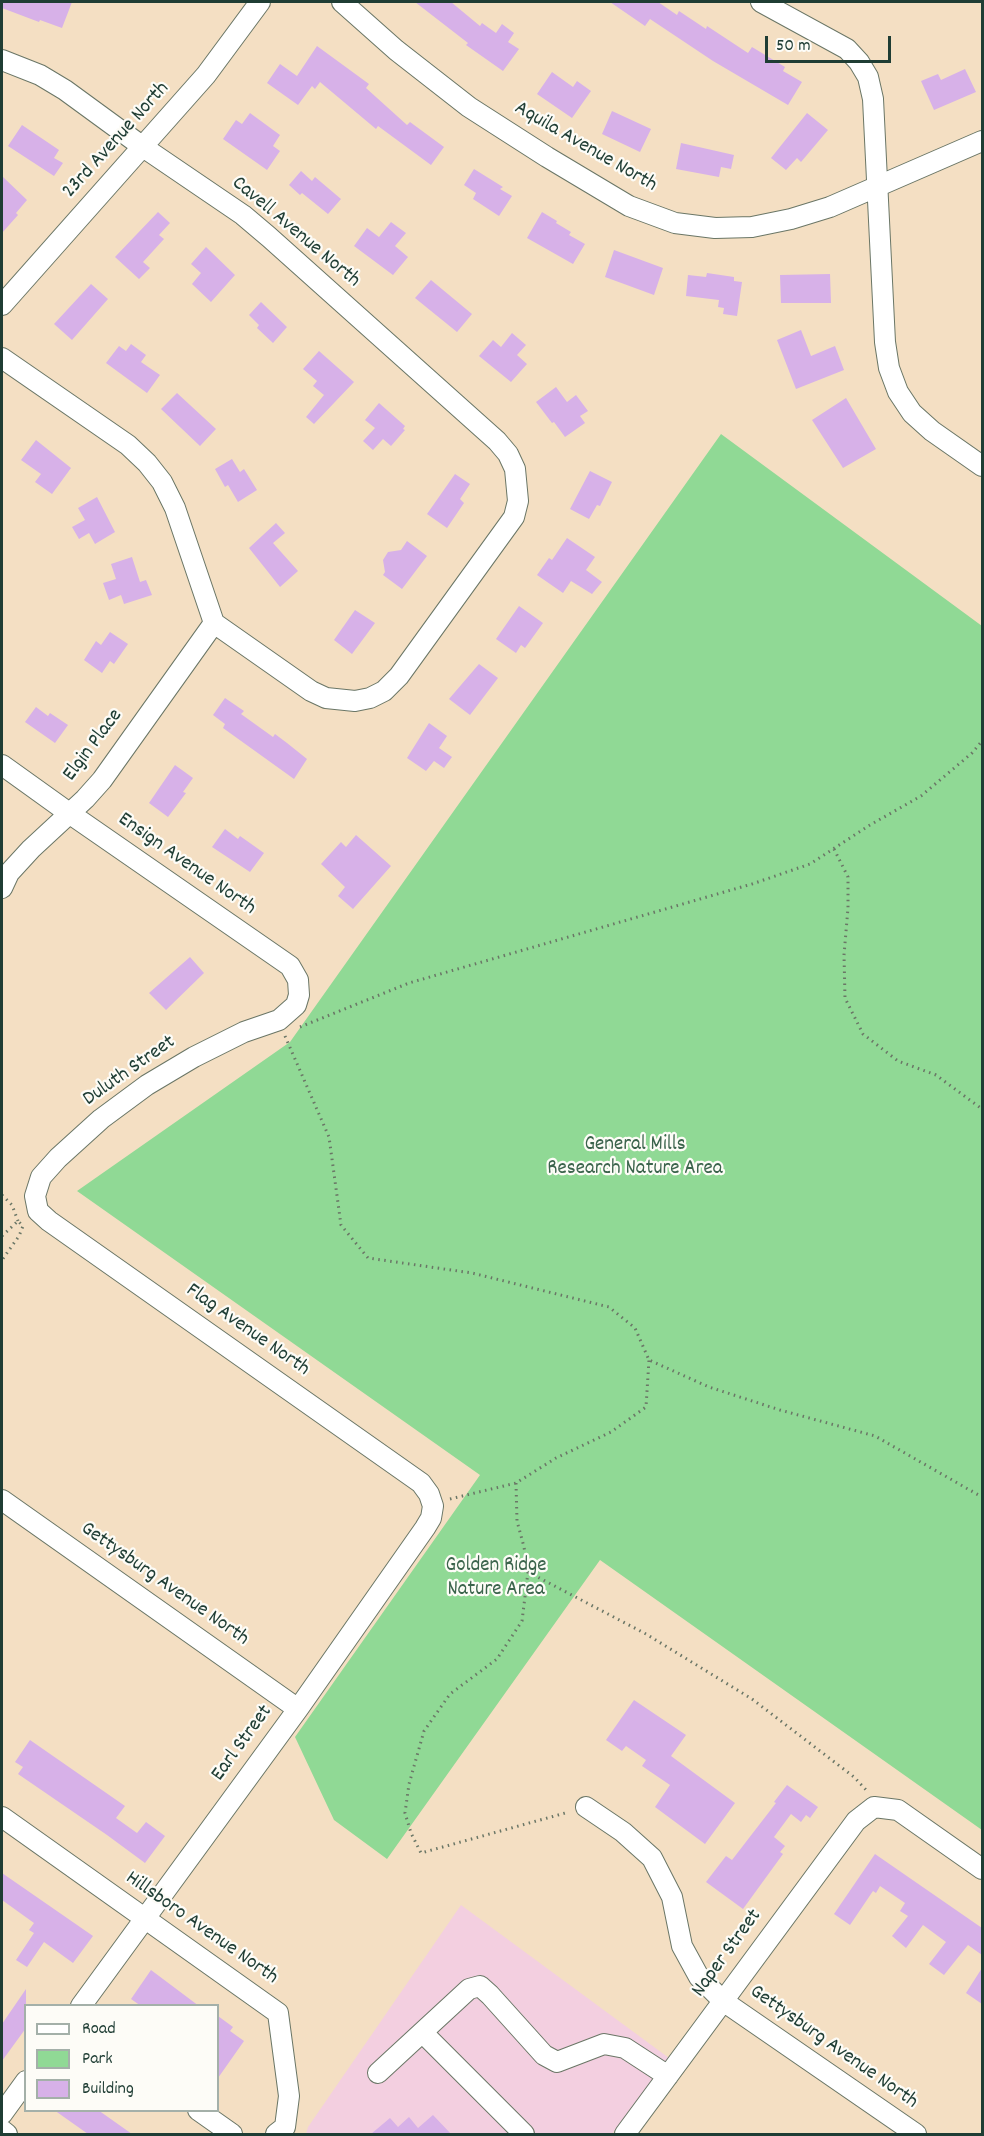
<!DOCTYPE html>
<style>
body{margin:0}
#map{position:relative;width:984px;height:2136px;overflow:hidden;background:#f4dfc3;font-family:Dekko,sans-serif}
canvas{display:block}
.frame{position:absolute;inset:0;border:3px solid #1f3d34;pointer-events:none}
.legend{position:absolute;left:24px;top:2004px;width:195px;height:108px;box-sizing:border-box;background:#fdfcf7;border:2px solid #a4b0a9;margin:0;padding:8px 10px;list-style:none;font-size:18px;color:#1f3d34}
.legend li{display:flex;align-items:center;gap:12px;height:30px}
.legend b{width:30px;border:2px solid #a4b0a9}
.scale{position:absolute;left:765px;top:36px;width:126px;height:27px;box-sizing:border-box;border:3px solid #1f3d34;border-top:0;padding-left:8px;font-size:18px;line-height:21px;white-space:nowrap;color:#1f3d34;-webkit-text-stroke:4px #fdfcf7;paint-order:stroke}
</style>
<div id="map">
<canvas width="984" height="2136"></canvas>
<div class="frame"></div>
<ul class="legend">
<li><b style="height:8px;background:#fff"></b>Road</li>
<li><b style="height:16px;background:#90d995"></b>Park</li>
<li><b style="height:16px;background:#d7b1e8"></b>Building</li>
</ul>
<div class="scale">50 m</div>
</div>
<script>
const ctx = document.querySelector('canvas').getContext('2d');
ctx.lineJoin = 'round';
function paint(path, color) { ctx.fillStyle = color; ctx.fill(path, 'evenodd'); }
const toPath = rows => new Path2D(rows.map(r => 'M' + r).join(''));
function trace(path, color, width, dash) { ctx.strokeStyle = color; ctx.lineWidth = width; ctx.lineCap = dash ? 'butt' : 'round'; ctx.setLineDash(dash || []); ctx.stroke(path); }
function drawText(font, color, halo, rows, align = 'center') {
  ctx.font = font + ' Dekko,sans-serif'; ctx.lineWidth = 4.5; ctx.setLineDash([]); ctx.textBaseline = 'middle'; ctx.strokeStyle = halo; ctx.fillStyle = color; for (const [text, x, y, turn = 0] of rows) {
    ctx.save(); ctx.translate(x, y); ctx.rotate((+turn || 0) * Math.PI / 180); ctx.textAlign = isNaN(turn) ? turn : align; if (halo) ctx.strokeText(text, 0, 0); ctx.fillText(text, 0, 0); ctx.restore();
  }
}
paint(toPath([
 [461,1905,669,2058,612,2134,306,2134,308,2127]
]), '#f3cfe0');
paint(toPath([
 [721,434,982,626,982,1830,600,1560,387,1859,334,1820,295,1737,480,1475,77,1191,290,1042]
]), '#90d995');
paint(toPath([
 [2,2,72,2,62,28,40,20,39,22,2,8],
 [415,2,451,2,480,26,482,23,496,33,502,24,514,33,508,42,519,49,503,71,466,45,468,43],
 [610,2,658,2,677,15,679,11,706,29,707,26,748,53,752,47,785,67,783,71,802,82,788,105,713,61,650,19,645,26],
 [317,46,369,84,366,88,407,125,410,122,444,147,431,165,378,126,376,129,320,82,315,89,312,86,298,105,267,83,280,64,297,76],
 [965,69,976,92,934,110,921,81,938,74,941,80],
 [552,72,573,87,577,81,591,91,572,118,537,94],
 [612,111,651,129,640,152,602,134],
 [250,113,280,135,273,146,280,151,267,170,223,139,236,120,242,124],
 [807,113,828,130,801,162,797,158,786,170,771,158],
 [22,125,59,150,54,158,63,163,54,176,8,146],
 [681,143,734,155,731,169,721,167,719,177,676,169],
 [474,169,503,187,500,189,512,196,499,216,473,199,476,193,464,185],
 [301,171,312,181,315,177,341,199,328,214,302,193,300,195,289,185],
 [2,176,27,200,16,213,18,215,2,233],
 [158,212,170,223,159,235,164,239,143,262,150,268,139,279,115,257],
 [542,212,557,221,556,223,571,232,569,235,585,244,573,264,527,238],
 [391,222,406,233,395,246,408,257,393,275,354,246,367,228,379,237],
 [206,247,235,275,211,302,192,284,201,273,191,264],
 [614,250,663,268,654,295,605,277],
 [707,273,734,277,734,281,742,282,737,316,723,314,724,308,718,307,719,300,686,296,688,275,706,277],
 [830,274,831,303,781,303,780,275],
 [431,280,472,314,457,332,415,298],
 [91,284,108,299,72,340,54,324],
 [261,302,287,327,273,343,257,328,259,325,249,315],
 [801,330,811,356,835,346,844,370,796,389,777,340],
 [512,333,526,345,517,355,527,364,511,382,479,356,493,340,501,347],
 [131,344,146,355,141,362,160,375,147,393,106,363,119,346,126,351],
 [319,351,354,382,314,424,306,417,324,395,313,386,317,381,303,369],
 [556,387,567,402,576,395,588,411,580,416,585,423,565,437,554,422,552,423,536,402],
 [177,393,216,429,200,446,161,409],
 [846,398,876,449,843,468,812,420],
 [379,403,405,426,403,429,405,430,391,446,383,439,373,450,363,441,375,428,365,420],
 [36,440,71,468,52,494,35,482,41,474,21,460],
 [232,459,240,472,244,469,257,490,238,502,228,485,225,487,215,469],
 [590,471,612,482,600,506,597,505,589,519,570,509],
 [455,474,470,484,460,499,464,503,447,528,427,514],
 [97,497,115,532,95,544,89,533,79,539,72,527,85,520,78,508],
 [276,523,285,533,273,543,298,571,280,587,249,548],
 [567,538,595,557,586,570,602,582,592,594,571,581,563,593,537,575,549,558,552,560],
 [407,541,427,556,402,589,383,575,385,572,383,560,388,552,401,550],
 [132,557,140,582,146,580,152,595,124,604,121,595,109,600,103,583,116,579,111,564],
 [519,606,543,623,525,648,521,645,516,653,496,639],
 [355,610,375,623,352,654,334,640],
 [110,632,128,644,114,664,110,661,102,673,84,660,96,641,101,645],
 [479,664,498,678,470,715,449,699],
 [225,698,244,711,241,714,273,737,275,734,287,743,307,759,294,779,223,728,225,724,213,715],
 [36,707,48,716,50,713,68,725,55,743,25,722],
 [429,723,447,736,439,748,452,757,444,768,434,761,426,771,407,758],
 [175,765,193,778,183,792,186,793,168,817,149,803],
 [225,829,238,839,240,836,264,853,250,872,212,847],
 [356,835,391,866,353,909,338,896,345,887,321,864,341,842,346,847],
 [190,957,204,973,166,1010,149,993],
 [634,1700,686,1735,671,1756,735,1803,705,1844,655,1807,670,1785,642,1766,646,1760,626,1746,622,1751,606,1740],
 [30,1740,125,1806,116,1818,137,1833,146,1822,165,1836,145,1863,107,1835,18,1774,23,1767,15,1762],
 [787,1785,818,1807,810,1818,806,1815,801,1822,791,1814,774,1837,785,1846,780,1852,783,1854,743,1909,706,1882,726,1856,732,1860,776,1803,774,1802],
 [875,1854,982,1928,982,1955,968,1945,944,1975,929,1964,946,1942,923,1925,906,1948,892,1936,908,1916,900,1911,905,1903,880,1886,876,1893,873,1891,850,1925,834,1914],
 [2,1873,93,1936,73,1963,44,1942,27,1967,16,1960,34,1933,29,1930,34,1923,2,1900],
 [982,1968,982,2004,966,1993],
 [151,1970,199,2006,141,2006,131,1999],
 [26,1989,26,2028,2,2061,2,2024],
 [218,2016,233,2027,230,2031,244,2041,218,2078],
 [54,2110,98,2110,132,2134,88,2134],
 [433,2115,451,2134,371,2134,390,2118,398,2127,409,2117,418,2128]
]), '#d7b1e8');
const minor = toPath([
 [342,2,396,50,469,107,547,157,629,206,675,223,715,228,752,227,791,219,830,207,982,141],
 [761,2,847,49,859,62,868,77,873,99,885,342,889,368,898,392,912,413,932,431,982,466],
 [2,60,40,75,65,90,143,147,243,215,269,237,497,441,508,454,515,469,518,501,514,517,399,676,384,691,370,698,355,701,326,698,311,691,214,623,175,508,162,482,147,463,128,445,2,358],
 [2,305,206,75,260,2],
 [2,765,69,813,290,966,298,980,299,995,296,1005,279,1020,244,1032,194,1057,147,1085,101,1119,58,1158,41,1177,35,1196,38,1211,49,1221,421,1483,429,1494,433,1506,431,1518,425,1528,298,1709,81,2006],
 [2,888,9,873,31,849,85,799,102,780,214,623],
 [2,1500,298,1709],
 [586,1807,623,1832,652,1858,672,1897,682,1946,699,1977,723,2001,916,2134],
 [2,1817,278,2013,289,2096,285,2127,276,2134],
 [423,2033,524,2134],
 [378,2073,469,1989,480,1986,490,1995,544,2055,557,2062,604,2044,625,2048,668,2076],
 [198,2110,232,2134],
 [2,2114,26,2081],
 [2,2130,7,2134],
 [625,2134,856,1821,874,1807,898,1810,982,1869]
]);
trace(minor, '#6a7666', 22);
trace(toPath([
 [834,849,848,877,848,908,844,955,845,998,863,1034,898,1061,936,1075,982,1109],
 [300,1027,409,983,752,884,810,864,870,825,921,796,972,753,982,741],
 [285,1036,329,1137,341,1225,368,1258,472,1273,609,1307,635,1328,649,1360,709,1387,780,1410,875,1436,982,1497],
 [2,1195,12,1205,18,1221],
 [2,1236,18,1221,23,1226,19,1236,2,1260],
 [516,1483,517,1521,524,1547,528,1572,646,1634,752,1699,854,1777,868,1792],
 [450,1499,516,1483,556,1458,611,1432,646,1407,649,1360],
 [528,1572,522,1621,497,1659,450,1694,424,1731,409,1784,405,1813,411,1833,421,1853,569,1812]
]), '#6a7666', 3, [1.5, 4.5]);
trace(minor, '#fff', 20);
drawText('21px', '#1f3d34', '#fdfcf7', [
 ["23rd Avenue North",117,141,-48],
 ["Aquila Avenue North",585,148,30],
 ["Cavell Avenue North",295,233,40],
 ["Elgin Place",94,746,-53],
 ["Ensign Avenue North",186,865,35],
 ["Duluth Street",130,1072,-35],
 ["Flag Avenue North",247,1331,35],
 ["Gettysburg Avenue North",164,1585,35],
 ["Earl Street",243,1744,-54],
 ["Hillsboro Avenue North",201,1929,35],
 ["Naper Street",728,1954,-54],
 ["Gettysburg Avenue North",833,2048,35]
]);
drawText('21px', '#3b644c', '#fdfcf7', [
 ["General Mills",635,1146],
 ["Research Nature Area",635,1170],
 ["Golden Ridge",496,1567],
 ["Nature Area",496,1591]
]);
</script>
